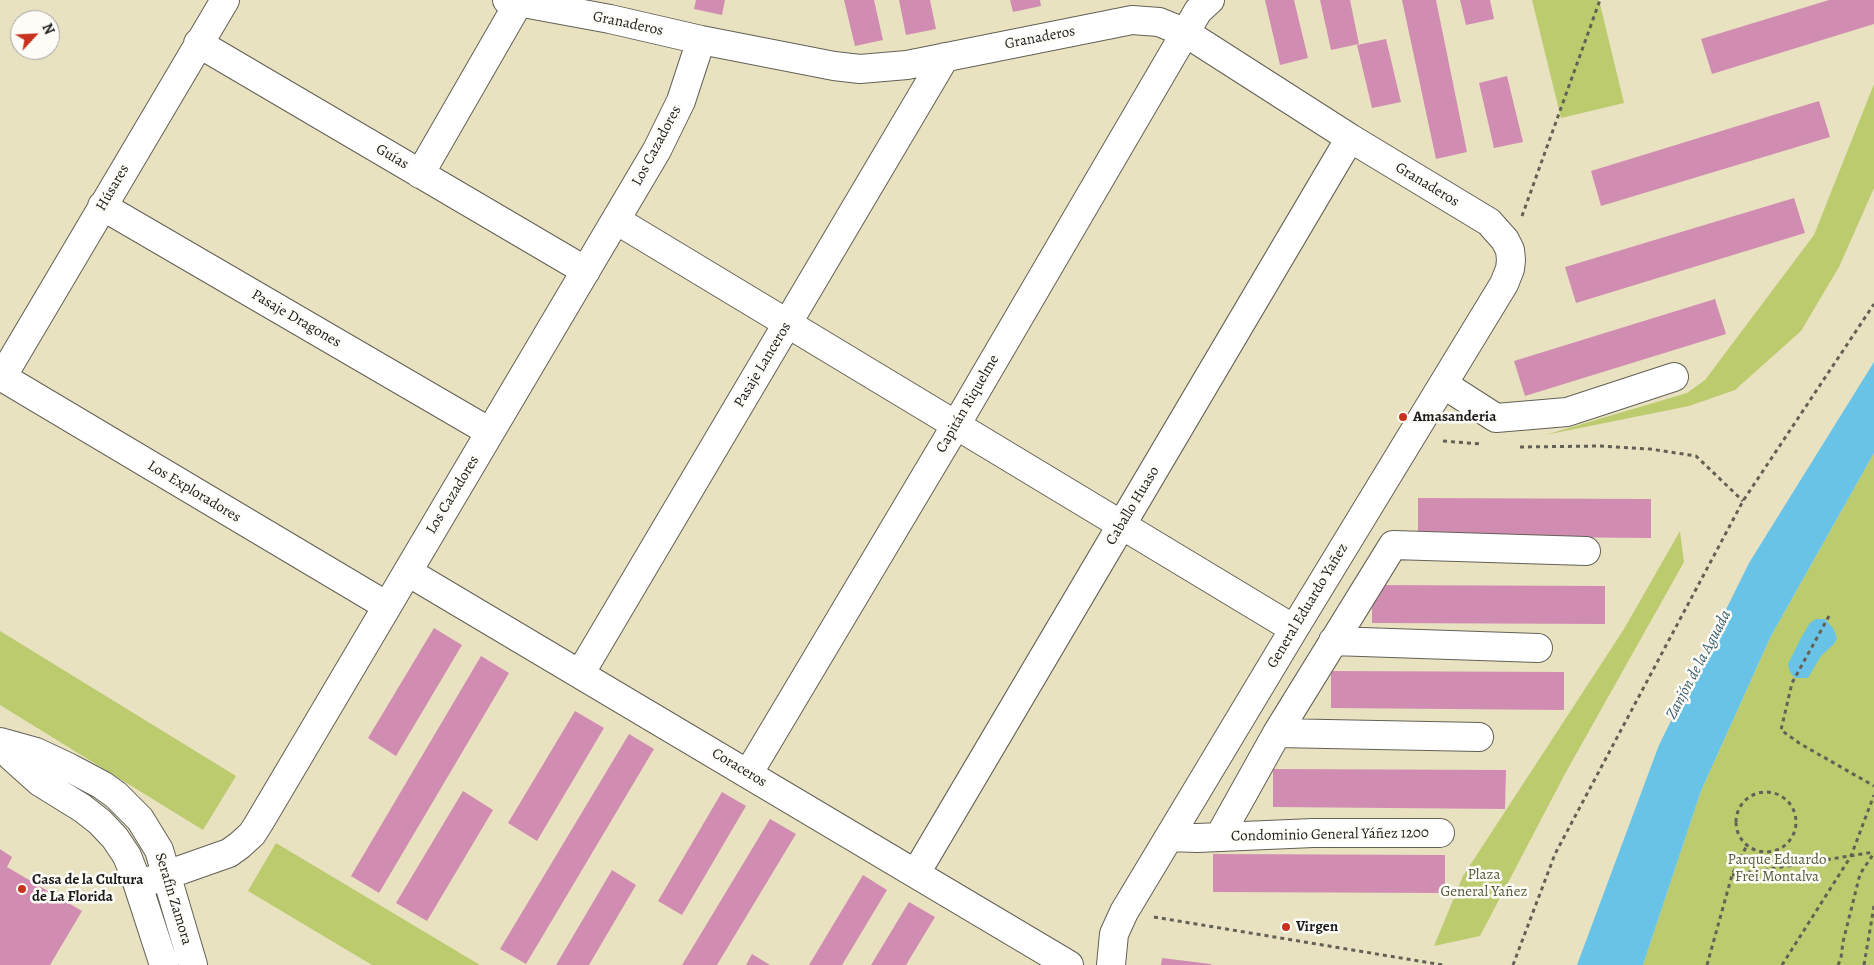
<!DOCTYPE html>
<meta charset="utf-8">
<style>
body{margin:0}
#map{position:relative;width:1874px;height:965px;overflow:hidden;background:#e8e2c1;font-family:Alegreya,serif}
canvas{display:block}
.north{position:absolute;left:10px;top:10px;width:50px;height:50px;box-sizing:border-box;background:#fdfcf7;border:1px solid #a3a29f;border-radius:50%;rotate:65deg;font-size:14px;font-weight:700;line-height:20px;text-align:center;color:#1c1c1c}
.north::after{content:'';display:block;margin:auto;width:18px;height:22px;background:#c8321e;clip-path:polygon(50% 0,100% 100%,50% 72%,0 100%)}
</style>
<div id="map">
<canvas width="1874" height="965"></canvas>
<div class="north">N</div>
</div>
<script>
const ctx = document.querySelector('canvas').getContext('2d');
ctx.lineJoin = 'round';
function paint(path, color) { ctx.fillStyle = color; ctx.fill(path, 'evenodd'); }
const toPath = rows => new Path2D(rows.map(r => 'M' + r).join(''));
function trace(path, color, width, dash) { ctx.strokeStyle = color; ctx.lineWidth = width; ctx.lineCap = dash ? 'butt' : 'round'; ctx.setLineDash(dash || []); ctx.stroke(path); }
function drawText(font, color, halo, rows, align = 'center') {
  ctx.font = font + ' Alegreya,serif'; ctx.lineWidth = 5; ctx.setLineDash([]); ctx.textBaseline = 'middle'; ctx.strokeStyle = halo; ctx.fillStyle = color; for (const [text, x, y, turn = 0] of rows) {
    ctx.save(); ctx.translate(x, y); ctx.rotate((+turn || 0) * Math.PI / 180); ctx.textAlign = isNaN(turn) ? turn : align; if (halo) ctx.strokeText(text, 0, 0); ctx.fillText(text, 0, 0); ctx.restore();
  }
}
paint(toPath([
 [1532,0,1599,0,1624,103,1561,118],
 [1874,84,1874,188,1839,267,1801,331,1735,390,1689,406,1545,435,1687,393,1705,380,1814,235],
 [1874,453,1874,965,1643,965,1701,791,1771,636],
 [1680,531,1684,562,1566,772,1480,936,1434,946,1463,876,1624,629],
 [0,631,236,776,203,830,0,705],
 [276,843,480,965,372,965,248,891]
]), '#bbcb6e');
paint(toPath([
 [1874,362,1874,453,1771,636,1701,791,1643,965,1577,965,1659,745,1749,563],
 [1816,619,1825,619,1833,628,1837,638,1834,644,1821,656,1808,678,1795,678,1790,672,1788,664,1802,636,1810,623]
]), '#69c3e6');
paint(toPath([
 [696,0,725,0,722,15,694,9],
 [844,0,874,0,883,40,855,46],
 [899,0,930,0,936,29,906,35],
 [1010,0,1040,0,1041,6,1013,12],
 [1265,0,1294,0,1308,58,1280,65],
 [1320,0,1350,0,1359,44,1331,50],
 [1402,0,1436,0,1467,152,1436,159],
 [1460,0,1490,0,1494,19,1466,25],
 [1829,0,1874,0,1874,24,1712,74,1701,39],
 [1386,39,1401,102,1372,108,1357,45],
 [1507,76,1523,142,1494,148,1479,83],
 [1819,101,1830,137,1601,206,1591,171],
 [1794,198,1805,233,1576,303,1565,267],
 [1715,299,1726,334,1525,396,1514,361],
 [1418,498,1651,499,1651,538,1418,536],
 [1372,585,1605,586,1605,624,1372,623],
 [434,628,462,645,396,756,368,738],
 [481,656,509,673,379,893,351,876],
 [1331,671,1564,672,1564,710,1331,708],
 [575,711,604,728,537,841,508,823],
 [629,734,654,749,526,964,500,949],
 [1273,769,1506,770,1505,809,1273,807],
 [463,791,493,810,427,921,396,903],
 [722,792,746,806,682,915,658,901],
 [770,819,796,834,717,965,682,965],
 [0,849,12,857,7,867,82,911,50,965,0,965],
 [1213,854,1445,855,1445,893,1213,892],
 [612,870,636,885,589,965,556,965],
 [863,875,887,890,842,965,809,965],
 [909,902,935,917,906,965,871,965],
 [752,954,770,965,746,965],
 [1162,958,1211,964,1211,965,1161,965]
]), '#d18db1');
const minor = toPath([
 [225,0,2,377,387,606],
 [507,0,610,19,701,40,834,66,860,69,907,65,1132,20,1159,22,1186,33,1350,138,1489,222,1505,240,1510,250,1511,260,1510,269,1504,284,1294,629,1124,912,1114,934,1111,965],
 [198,43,586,271],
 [420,174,519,2],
 [102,206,490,432],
 [616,220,1294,629],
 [1443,384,1496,418,1567,412,1674,377],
 [408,572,1069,965],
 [1333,641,1538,648],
 [580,674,945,57],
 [1277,733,1479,737],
 [0,742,36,752,70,768,102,785,116,795,140,819,159,850,193,965],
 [0,743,11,756,40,782,82,808,100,822,115,838,127,856,135,876,164,965],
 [748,774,956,425,1191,23,1198,11,1210,0],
 [1169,837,1197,838,1313,833,1440,833],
 [1219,837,1277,733,1393,545,1586,551],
 [916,873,1350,138],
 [138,885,229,853,240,845,252,834,259,823,657,150,681,101,701,40]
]);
trace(minor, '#636156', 30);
trace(toPath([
 [1522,216,1600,0],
 [1443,441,1481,444],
 [1520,447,1600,446,1650,449,1696,456,1743,501],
 [1829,616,1792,683,1781,730,1799,743,1874,786],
 '1736 822a30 30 0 1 1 60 0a30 30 0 1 1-60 0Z',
 [1732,875,1874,852],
 [1154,917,1443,965],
 [1513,965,1555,854,1743,501,1874,304],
 [1707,965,1732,875,1747,845],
 [1782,965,1851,856,1874,795],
 [1838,965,1841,958,1843,942,1860,874,1874,853],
 [1864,965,1874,906]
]), '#636156', 3, [4, 4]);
trace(minor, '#fff', 28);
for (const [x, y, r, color] of [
 [1403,417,5,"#c8321e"],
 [22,889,5,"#c8321e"],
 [1286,927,5,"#c8321e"]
]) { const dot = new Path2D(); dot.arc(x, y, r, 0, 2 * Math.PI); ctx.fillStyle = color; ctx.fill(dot); trace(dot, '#fdfcf7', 2); }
drawText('15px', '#1c1c1c', '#fdfcf7', [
 ["Granaderos",628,24,12],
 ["Granaderos",1040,38,-11],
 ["Los Cazadores",657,146,-62],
 ["Guías",392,157,31],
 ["Granaderos",1427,185,31],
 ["Húsares",113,188,-60],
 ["Pasaje Dragones",296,319,30],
 ["Pasaje Lanceros",763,365,-59],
 ["Capitán Riquelme",968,404,-60],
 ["Los Exploradores",194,492,31],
 ["Los Cazadores",453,495,-59],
 ["Caballo Huaso",1133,506,-59],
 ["General Eduardo Yañez",1308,606,-59],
 ["Coraceros",739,768,31],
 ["Condominio General Yáñez 1200",1330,835,-1],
 ["Serafín Zamora",173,899,73]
]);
drawText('bold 15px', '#1c1c1c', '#fdfcf7', [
 ["Amasanderia",1413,417],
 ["Casa de la Cultura",32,880],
 ["de La Florida",32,897],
 ["Virgen",1296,927]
], 'left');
drawText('15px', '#545939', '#fdfcf7', [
 ["Parque Eduardo",1777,860],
 ["Frei Montalva",1777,877],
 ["Plaza",1484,875],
 ["General Yañez",1484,892]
]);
drawText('italic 16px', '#3b5f6d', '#fdfcf7', [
 ["Zanjón de la Aguada",1699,665,-62]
]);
</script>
